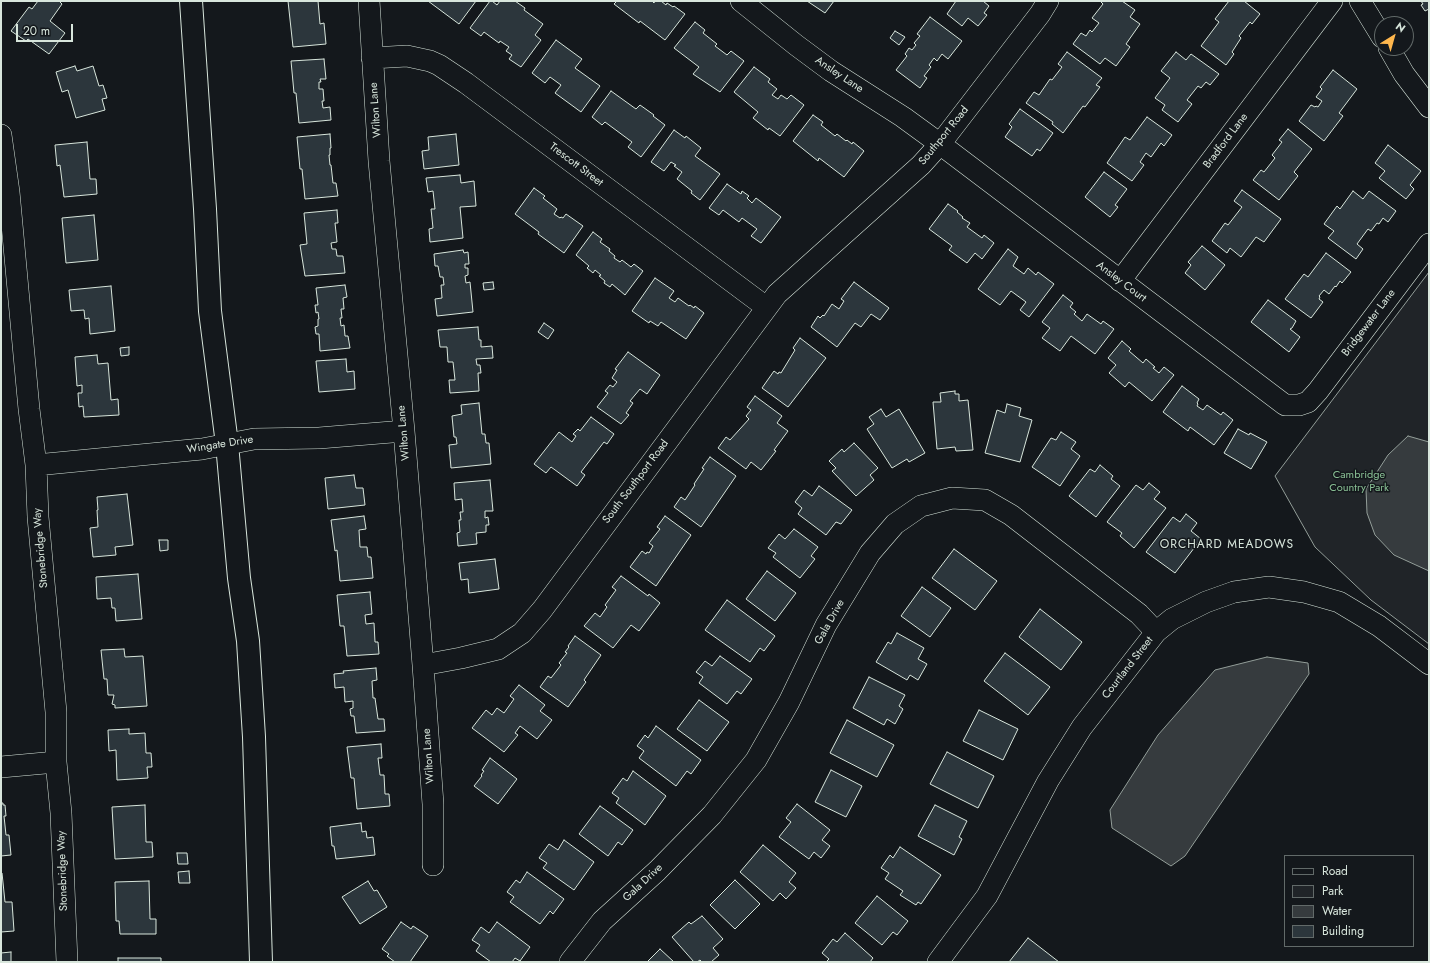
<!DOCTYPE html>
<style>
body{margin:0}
#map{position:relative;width:1430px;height:963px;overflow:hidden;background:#14181c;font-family:Jost,sans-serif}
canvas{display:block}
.frame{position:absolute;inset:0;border:2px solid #d8e6dc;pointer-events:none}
.legend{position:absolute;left:1284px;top:855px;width:130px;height:92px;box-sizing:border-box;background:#14181c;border:1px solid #626a69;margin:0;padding:5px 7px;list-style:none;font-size:12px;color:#d8e6dc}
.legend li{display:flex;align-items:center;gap:8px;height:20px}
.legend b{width:20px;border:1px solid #626a69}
.north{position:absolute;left:1374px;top:16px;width:40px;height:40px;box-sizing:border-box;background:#14181c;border:1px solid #626a69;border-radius:50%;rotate:37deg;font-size:11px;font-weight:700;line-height:16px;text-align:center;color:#d8e6dc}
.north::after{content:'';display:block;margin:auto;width:14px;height:18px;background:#ffb74d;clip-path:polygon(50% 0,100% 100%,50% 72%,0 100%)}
.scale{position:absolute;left:16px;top:24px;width:57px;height:18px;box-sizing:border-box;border:2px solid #d8e6dc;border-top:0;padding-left:5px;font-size:12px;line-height:14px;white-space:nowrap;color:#d8e6dc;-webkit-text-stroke:3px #14181c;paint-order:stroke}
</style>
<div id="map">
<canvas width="1430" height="963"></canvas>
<div class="frame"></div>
<ul class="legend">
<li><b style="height:5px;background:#14181c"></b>Road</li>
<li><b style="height:11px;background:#202428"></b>Park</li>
<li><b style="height:11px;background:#363b3e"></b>Water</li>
<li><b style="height:11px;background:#2c363c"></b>Building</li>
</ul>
<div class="north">N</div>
<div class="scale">20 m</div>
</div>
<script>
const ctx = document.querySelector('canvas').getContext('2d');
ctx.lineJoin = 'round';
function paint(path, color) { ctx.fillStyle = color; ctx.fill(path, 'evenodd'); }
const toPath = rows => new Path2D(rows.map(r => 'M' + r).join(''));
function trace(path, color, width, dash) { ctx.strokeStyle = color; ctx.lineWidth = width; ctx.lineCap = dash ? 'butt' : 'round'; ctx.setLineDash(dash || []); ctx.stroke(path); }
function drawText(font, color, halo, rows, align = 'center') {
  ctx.font = font + ' Jost,sans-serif'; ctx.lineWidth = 3; ctx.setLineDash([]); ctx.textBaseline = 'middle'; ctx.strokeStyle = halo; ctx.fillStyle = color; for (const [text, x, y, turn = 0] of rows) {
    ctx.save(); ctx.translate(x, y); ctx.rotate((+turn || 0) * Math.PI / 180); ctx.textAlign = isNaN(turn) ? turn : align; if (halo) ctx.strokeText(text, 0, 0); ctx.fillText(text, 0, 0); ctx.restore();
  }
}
const green = toPath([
 [1429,272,1429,644,1371,600,1315,547,1275,476,1429,272]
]);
paint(green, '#202428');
trace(green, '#939e99', 1);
const water = toPath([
 [1408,436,1429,442,1429,571,1394,555,1375,535,1367,513,1366,489,1388,455,1408,436],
 [1267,657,1308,663,1309,674,1185,856,1171,866,1112,828,1110,810,1158,735,1215,670,1267,657]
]);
paint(water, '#363b3e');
trace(water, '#939e99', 1);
const building = toPath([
 [38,1,59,1,62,4,50,21,65,33,49,54,28,39,26,41,11,31,29,7,32,9,38,1],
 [288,1,318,1,320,24,324,23,326,44,293,47,288,1],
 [428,1,476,1,459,24,428,1],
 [490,1,492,1,497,5,500,1,515,1,525,8,524,10,543,24,535,35,541,40,521,67,509,59,512,55,506,51,509,47,500,41,499,43,484,32,481,36,470,28,490,1],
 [617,1,652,1,654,3,655,1,661,1,666,5,667,3,673,7,674,6,685,14,665,40,640,21,639,23,614,4,617,1],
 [807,1,834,1,825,13,807,1],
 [956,1,983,1,989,6,984,13,987,15,978,26,968,18,962,26,947,14,956,1],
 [1100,1,1122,1,1135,10,1130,17,1140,24,1126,44,1130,47,1116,66,1105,58,1100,64,1073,44,1081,33,1086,36,1090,30,1092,32,1099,23,1092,18,1103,4,1100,1],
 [1229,1,1244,1,1260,14,1252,24,1250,22,1239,36,1241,38,1232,52,1234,54,1226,65,1201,46,1219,22,1215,19,1229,1],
 [1421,1,1429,1,1429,9,1425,11,1421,5,1423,4,1421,1],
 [930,17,962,41,948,59,942,54,937,61,934,58,929,65,931,67,924,76,927,78,920,88,896,70,907,56,905,54,909,48,912,50,916,45,914,43,920,36,917,34,930,17],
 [695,22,705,30,703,33,717,44,715,46,727,55,731,51,744,61,720,92,693,74,699,67,674,48,695,22],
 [895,31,905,37,899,45,890,38,895,31],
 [556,40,582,59,575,68,600,86,581,112,555,93,561,85,550,77,545,83,532,73,556,40],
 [1067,52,1102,78,1096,85,1100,87,1085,107,1083,106,1063,133,1052,124,1053,122,1026,103,1034,92,1039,95,1050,79,1052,80,1062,67,1058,64,1067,52],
 [1176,52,1186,60,1191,54,1219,74,1210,85,1206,82,1201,88,1198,86,1187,100,1192,104,1178,122,1162,110,1165,105,1155,98,1170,78,1161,71,1176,52],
 [324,59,326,79,320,79,321,82,319,82,319,89,323,89,324,101,322,101,323,108,330,107,331,120,299,123,296,93,294,93,291,61,324,59],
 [75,66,77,71,93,66,99,86,103,85,107,98,102,99,105,110,76,118,68,90,62,92,56,72,75,66],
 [754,67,770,79,768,82,777,89,772,95,778,99,781,95,787,99,791,95,804,105,780,136,769,128,768,130,753,118,758,112,734,92,754,67],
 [1333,70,1357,89,1339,113,1343,116,1324,141,1299,121,1311,105,1315,107,1316,106,1318,107,1322,101,1316,97,1322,89,1320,87,1333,70],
 [611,91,636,109,640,105,654,115,653,116,665,125,641,157,628,147,632,142,605,122,602,125,592,117,611,91],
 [1020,109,1053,133,1040,151,1037,149,1032,156,1005,137,1012,127,1009,124,1020,109],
 [813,115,823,122,821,125,835,136,837,134,846,141,847,140,852,144,853,142,864,151,844,177,819,158,818,161,793,141,813,115],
 [1147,117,1172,135,1164,146,1161,143,1151,157,1146,153,1140,162,1144,165,1132,181,1107,163,1125,137,1130,140,1147,117],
 [1288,129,1312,149,1294,172,1298,176,1279,200,1253,180,1261,170,1264,172,1275,158,1272,155,1282,142,1279,140,1288,129],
 [674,130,685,138,686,136,701,148,695,156,720,174,700,200,691,193,692,191,677,179,682,172,674,166,676,165,671,162,664,171,651,162,674,130],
 [330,134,331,148,330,148,330,155,329,155,330,165,331,165,333,183,336,183,338,196,305,199,302,169,300,169,297,137,330,134],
 [456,134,459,165,424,169,422,151,429,150,428,137,456,134],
 [87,142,90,179,96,179,97,194,64,197,60,165,57,166,55,145,87,142],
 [1388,145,1421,171,1410,185,1414,189,1406,199,1379,178,1385,171,1375,163,1388,145],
 [1104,172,1127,189,1115,205,1118,207,1110,217,1085,197,1104,172],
 [460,175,461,183,474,181,476,206,460,207,463,238,430,242,429,229,433,228,431,209,435,209,433,191,428,192,426,178,460,175],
 [727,184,741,194,742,191,749,196,747,198,752,203,756,198,781,217,761,243,751,236,757,229,742,218,739,222,723,210,719,215,709,208,727,184],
 [534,188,545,196,543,198,557,209,554,214,560,218,561,217,563,218,566,214,583,226,564,253,538,234,539,232,515,214,534,188],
 [1242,190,1281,219,1264,242,1256,237,1241,257,1230,248,1227,253,1212,241,1225,223,1228,225,1242,207,1234,201,1242,190],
 [1353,191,1363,199,1369,191,1396,211,1388,222,1383,218,1379,224,1377,223,1371,231,1368,229,1357,244,1363,249,1356,259,1328,238,1334,231,1324,224,1337,206,1340,209,1353,191],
 [948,204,958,211,957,212,963,217,962,218,970,223,967,227,982,238,984,235,994,243,982,259,975,253,967,263,949,250,952,246,929,229,948,204],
 [337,210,338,223,335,223,337,242,331,243,332,249,336,249,337,256,343,256,345,273,305,276,300,245,307,244,304,213,337,210],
 [94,215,98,260,66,263,62,218,94,215],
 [593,232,602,239,600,242,610,249,609,251,615,256,614,258,620,262,622,260,631,267,634,264,643,271,625,295,612,284,610,287,604,283,605,281,599,276,601,275,595,270,593,273,587,268,589,266,576,255,593,232],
 [1202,246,1225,265,1205,290,1185,273,1191,265,1188,262,1202,246],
 [1008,249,1018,257,1013,266,1024,274,1028,268,1036,275,1038,272,1054,284,1029,317,1020,310,1026,302,1011,291,1000,305,978,289,1008,249],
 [463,250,464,253,468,252,469,264,465,264,465,268,468,268,468,275,465,276,466,283,470,282,473,312,437,316,435,299,442,298,441,285,444,285,443,277,440,277,438,266,435,266,434,254,463,250],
 [1326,253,1351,272,1342,283,1340,281,1336,287,1335,286,1329,294,1324,290,1319,296,1320,297,1319,299,1323,302,1311,318,1285,299,1304,274,1308,277,1326,253],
 [655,278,674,291,669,298,675,302,678,298,689,306,690,305,694,308,695,306,704,313,686,339,661,322,658,326,650,321,649,323,632,311,655,278],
 [493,282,494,289,484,290,483,283,493,282],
 [854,282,889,308,880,320,871,314,861,327,855,323,837,347,811,327,818,316,820,318,823,315,824,316,832,304,839,309,844,301,841,299,854,282],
 [345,285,347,297,343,298,344,309,341,309,342,318,340,318,341,326,344,325,345,336,348,336,350,348,320,351,319,334,316,334,315,327,318,326,318,319,319,319,318,312,316,313,315,305,318,305,316,288,345,285],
 [111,286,115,331,90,334,89,318,85,319,84,310,71,311,69,290,111,286],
 [1063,295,1073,303,1070,307,1076,312,1074,314,1082,321,1087,314,1101,324,1103,321,1114,329,1095,354,1071,336,1060,351,1042,338,1050,328,1042,322,1063,295],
 [1268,300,1296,321,1292,328,1290,329,1300,337,1289,352,1251,322,1268,300],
 [544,323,554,330,548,339,538,332,544,323],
 [478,327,479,340,481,340,481,347,492,346,493,358,476,359,477,365,480,365,481,373,478,373,479,391,450,393,449,380,455,380,453,362,448,362,447,347,440,347,438,330,478,327],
 [800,338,826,358,788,407,762,388,774,371,778,374,779,372,781,373,795,350,793,348,800,338],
 [1122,341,1131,349,1129,351,1143,363,1146,359,1155,367,1153,368,1159,373,1164,367,1174,375,1152,401,1129,382,1125,387,1109,373,1116,365,1108,358,1122,341],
 [129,347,129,355,121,356,120,348,129,347],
 [628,352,660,375,647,394,640,389,630,401,633,403,626,413,629,415,621,424,597,407,608,393,605,391,610,385,613,387,617,382,612,378,617,370,615,369,628,352],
 [97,355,98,364,108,363,111,400,118,399,119,415,84,417,83,406,79,407,78,393,82,393,82,385,77,386,75,357,97,355],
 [346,359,347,372,354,371,355,389,319,392,316,361,346,359],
 [1182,386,1199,399,1197,403,1198,404,1197,406,1203,410,1207,405,1221,415,1223,412,1233,420,1214,445,1190,427,1188,431,1163,412,1182,386],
 [955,391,955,394,959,394,959,401,968,400,973,450,956,451,955,447,937,449,933,402,941,402,940,393,955,391],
 [755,396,782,416,777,423,788,431,774,450,776,451,761,470,751,462,746,469,718,448,726,437,730,440,749,419,746,416,751,410,747,407,755,396],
 [479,403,482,434,485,434,486,443,489,443,491,464,451,468,449,445,457,444,456,437,454,437,452,416,462,414,461,405,479,403],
 [1007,404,1021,408,1019,416,1032,420,1020,462,985,453,997,410,1005,413,1007,404],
 [881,409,886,417,899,409,925,453,909,462,907,459,892,468,867,429,874,424,869,417,881,409],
 [591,417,614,434,607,444,604,442,581,472,585,475,577,486,551,467,546,473,534,464,559,432,572,442,576,436,573,434,578,429,580,431,591,417],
 [1238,429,1249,435,1250,433,1267,442,1251,469,1224,453,1238,429],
 [1061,432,1076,442,1071,449,1080,456,1060,486,1032,467,1051,438,1056,440,1061,432],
 [854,443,878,468,870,475,874,480,856,496,832,471,836,468,829,461,842,449,844,452,854,443],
 [710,457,736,476,701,527,674,507,681,497,685,500,695,485,694,484,704,469,702,468,710,457],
 [1100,465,1113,476,1111,479,1120,486,1096,517,1069,496,1090,469,1095,472,1100,465],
 [354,475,356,488,363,488,365,505,328,509,325,478,354,475],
 [490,480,493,511,485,511,485,518,488,517,489,525,486,525,486,532,476,533,477,544,458,546,457,533,460,532,459,520,461,520,460,512,463,512,462,499,455,500,454,483,490,480],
 [1149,483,1160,492,1154,499,1166,508,1134,548,1120,536,1122,533,1107,522,1136,485,1143,490,1149,483],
 [819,486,852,510,841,524,836,522,826,535,798,514,802,508,795,502,804,490,812,496,819,486],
 [127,494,133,545,115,547,116,555,93,557,90,528,98,527,97,510,98,510,97,497,127,494],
 [1186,514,1197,523,1191,531,1201,539,1175,573,1146,552,1173,517,1180,522,1186,514],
 [364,516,366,529,359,530,360,547,367,547,368,557,371,557,373,578,340,581,337,550,335,551,331,520,364,516],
 [665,516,691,535,656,586,630,567,642,551,646,554,647,552,649,553,653,546,649,543,660,529,657,527,665,516],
 [794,529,818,547,811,556,815,559,800,578,773,557,776,553,768,548,779,534,785,539,794,529],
 [159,540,168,540,168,550,160,551,159,540],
 [954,549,997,581,975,610,932,578,954,549],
 [495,559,499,589,469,593,468,579,461,580,459,563,495,559],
 [767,571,796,593,775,621,746,599,767,571],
 [138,574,142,619,116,621,115,608,112,608,111,598,97,599,96,577,138,574],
 [621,576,648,596,649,594,660,603,639,631,631,625,613,648,584,626,595,613,600,617,607,607,605,605,616,590,612,587,621,576],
 [922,587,951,608,930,637,901,616,922,587],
 [370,592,372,614,365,615,366,624,374,623,375,642,378,642,379,654,347,656,344,626,340,626,337,595,370,592],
 [727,600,775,636,764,651,760,648,750,662,705,630,727,600],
 [1040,609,1082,642,1061,670,1019,637,1040,609],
 [897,633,924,648,918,659,927,664,918,680,910,675,907,680,876,662,888,642,891,644,897,633],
 [575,636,601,655,584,680,586,682,568,707,540,687,548,676,551,678,561,665,559,663,567,653,565,652,569,647,568,646,575,636],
 [124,649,125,657,143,656,147,706,115,708,115,705,112,704,114,695,108,695,107,679,104,679,101,650,124,649],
 [1005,653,1050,687,1028,715,984,681,1005,653],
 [720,656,752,679,741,694,737,691,727,704,699,683,703,677,696,672,705,661,712,666,720,656],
 [376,668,377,680,372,681,373,698,375,698,378,719,384,719,385,731,356,733,354,716,351,716,350,709,353,708,353,701,345,702,344,687,335,688,334,674,344,673,343,671,376,668],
 [869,677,905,695,899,706,903,709,895,724,887,719,884,725,853,708,869,677],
 [519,685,545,705,540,711,552,720,537,739,520,726,515,733,518,735,504,752,472,728,486,710,492,715,497,708,504,713,514,699,510,696,519,685],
 [699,700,729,722,707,751,677,729,699,700],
 [979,710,1018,729,1003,760,963,741,979,710],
 [847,720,894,745,877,777,830,753,847,720],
 [656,726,701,760,691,774,687,771,676,786,639,758,644,751,637,746,645,735,648,738,656,726],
 [129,729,129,734,145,733,146,753,151,753,152,767,147,767,148,778,117,780,116,750,109,751,108,730,129,729],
 [381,744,382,758,378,758,380,775,384,775,385,794,389,794,390,806,357,809,354,778,351,778,347,747,381,744],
 [947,752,994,776,978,808,930,784,947,752],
 [490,758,517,779,498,804,474,786,482,776,481,775,484,771,482,770,490,758],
 [831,770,862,786,846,817,815,802,831,770],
 [633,771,666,796,645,825,616,803,619,798,612,793,623,778,627,781,633,771],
 [1,803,3,803,3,805,5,805,6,816,4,816,6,835,9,835,11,855,1,856,1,803],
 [797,804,830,830,822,840,830,846,821,858,814,852,809,859,779,837,791,822,786,818,797,804],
 [145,805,146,842,152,842,153,857,115,859,112,807,145,805],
 [935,805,967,821,959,837,962,839,954,855,918,836,935,805],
 [600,806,633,830,622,845,618,842,608,856,579,834,600,806],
 [361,823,362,832,366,831,367,838,373,837,375,855,336,859,334,846,332,846,330,827,361,823],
 [564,840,594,862,574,890,543,868,547,863,539,858,549,844,558,850,564,840],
 [763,845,796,873,789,882,796,888,786,899,780,893,773,901,740,872,763,845],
 [900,847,941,875,921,904,918,902,916,905,900,895,903,891,885,879,889,873,881,868,890,855,893,858,900,847],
 [177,853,187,853,188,864,178,864,177,853],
 [189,871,190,883,179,883,178,872,189,871],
 [527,872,564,899,553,914,550,911,540,924,510,902,514,897,507,892,516,880,520,883,527,872],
 [1,873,2,873,5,902,12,902,14,931,1,932,1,873],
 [735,880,760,904,735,929,710,905,735,880],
 [149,881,150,919,156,919,156,934,120,934,119,921,116,921,115,882,149,881],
 [368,881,374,891,377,890,387,907,360,924,342,897,368,881],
 [877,896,908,921,897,935,893,932,882,945,855,923,877,896],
 [702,916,723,939,713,948,719,955,711,962,702,962,700,960,697,962,694,962,672,937,689,922,691,924,702,916],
 [401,922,411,929,413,926,428,936,410,962,395,962,387,956,389,954,382,949,401,922],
 [497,922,530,947,520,961,515,958,512,962,491,962,476,951,480,945,472,940,481,927,489,933,497,922],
 [845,933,873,958,870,962,826,962,829,959,822,953,833,939,837,942,845,933],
 [1028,938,1059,962,1009,962,1028,938],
 [660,949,674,962,647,962,660,949],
 [11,952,11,962,1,962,1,953,11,952],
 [118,958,161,958,161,962,118,962,118,958]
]);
paint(building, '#2c363c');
trace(building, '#d8e6dc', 1);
const minor = toPath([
 [369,1,379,161,404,431,423,665,433,804,433,865],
 [741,1,796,45,831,71,903,117,940,144,1285,405,1299,405,1308,402,1318,391,1429,244],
 [1360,1,1382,37],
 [1389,48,1404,74,1429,107],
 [372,58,407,56,430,61,439,65,466,83,766,307],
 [1,135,9,192,29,409,36,465,38,517,56,712,56,762,61,813,67,962],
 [1120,281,1332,1],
 [36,465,202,449,254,439,319,438,404,431],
 [423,665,461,658,498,649,522,633,542,610,777,294,921,165,940,144,1040,14,1048,1],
 [1,767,56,762],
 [570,962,602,921,657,871,712,815,756,760,789,702,826,625,870,553,895,524,921,506,952,498,985,500,1011,515,1139,614,1156,632],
 [938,962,987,896,1048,781,1082,727,1156,632,1172,619,1206,602,1234,592,1269,587,1304,592,1339,602,1379,626,1429,664]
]);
const major = toPath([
 [191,1,205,209,210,311,227,444,239,578,248,641,254,737,261,962]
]);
trace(minor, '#d8e6dc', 22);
trace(major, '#d8e6dc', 24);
trace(minor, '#14181c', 21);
trace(major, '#14181c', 22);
drawText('11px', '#d8e6dc', '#14181c', [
 ["Ansley Lane",839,75,34],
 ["Wilton Lane",376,110,-94],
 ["Southport Road",944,136,-51],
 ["Bradford Lane",1226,141,-53],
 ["Trescott Street",576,165,37],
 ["Ansley Court",1121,282,37],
 ["Bridgewater Lane",1369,323,-53],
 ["Wilton Lane",404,433,-95],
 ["Wingate Drive",220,445,-9],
 ["South Southport Road",636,482,-53],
 ["Stonebridge Way",41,548,-95],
 ["Gala Drive",830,622,-61],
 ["Courtland Street",1128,668,-52],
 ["Wilton Lane",429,756,-94],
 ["Stonebridge Way",63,871,-92],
 ["Gala Drive",643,883,-43]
]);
drawText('11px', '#8ac095', '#14181c', [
 ["Cambridge",1359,475],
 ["Country Park",1359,488]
]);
ctx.letterSpacing = '1px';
drawText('12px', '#d8e6dc', '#14181c', [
 ["ORCHARD MEADOWS",1227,545]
]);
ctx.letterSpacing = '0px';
</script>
